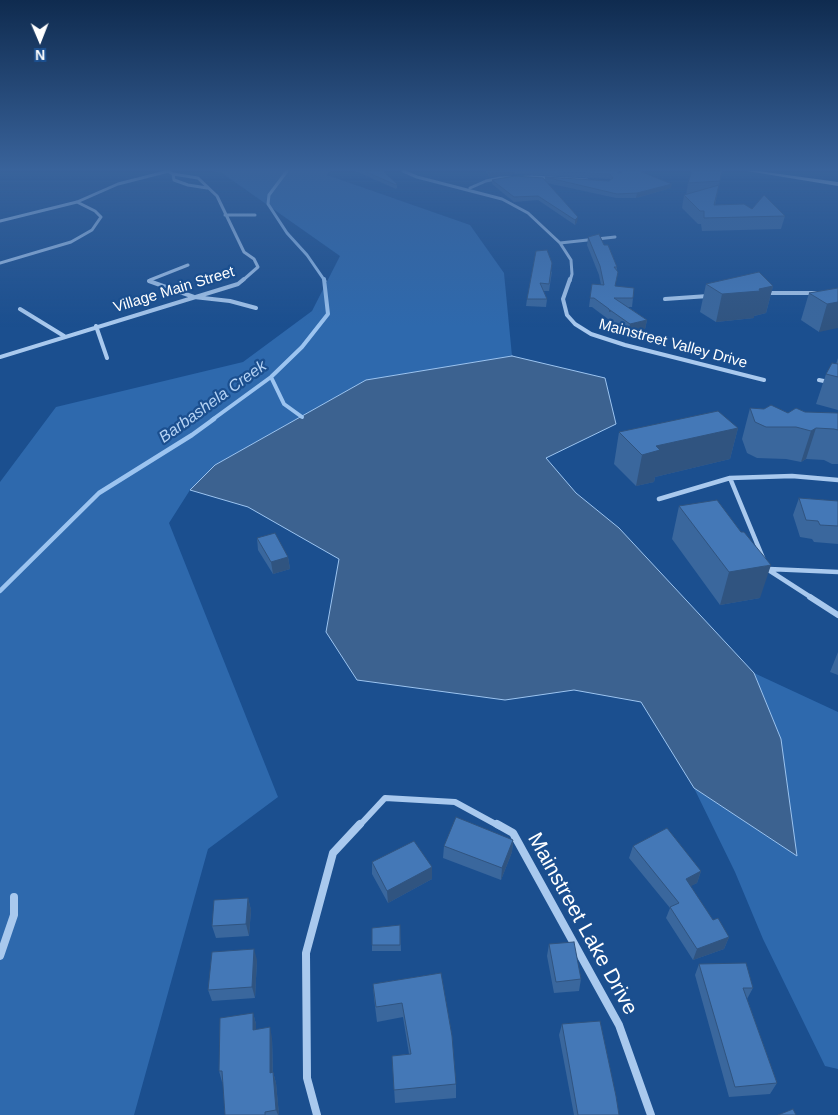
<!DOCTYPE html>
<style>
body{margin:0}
#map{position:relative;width:838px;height:1115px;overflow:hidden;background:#1b4f8f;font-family:Arial,sans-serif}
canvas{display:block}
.north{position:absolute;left:15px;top:15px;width:50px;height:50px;-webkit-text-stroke:4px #1b4f8f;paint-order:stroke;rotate:179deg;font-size:14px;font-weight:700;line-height:20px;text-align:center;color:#fff}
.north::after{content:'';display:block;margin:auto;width:18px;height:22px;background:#fff;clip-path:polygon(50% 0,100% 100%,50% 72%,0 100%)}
</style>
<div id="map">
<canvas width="838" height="1115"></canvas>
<div class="north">N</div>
</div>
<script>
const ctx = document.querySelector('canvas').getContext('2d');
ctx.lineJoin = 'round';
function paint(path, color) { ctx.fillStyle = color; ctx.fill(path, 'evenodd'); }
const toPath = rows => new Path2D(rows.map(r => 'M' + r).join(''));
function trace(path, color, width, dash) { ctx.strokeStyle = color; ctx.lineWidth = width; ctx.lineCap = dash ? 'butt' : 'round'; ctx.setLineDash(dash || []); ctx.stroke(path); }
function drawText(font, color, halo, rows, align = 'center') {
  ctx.font = font + ' Arial,sans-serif'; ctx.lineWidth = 4.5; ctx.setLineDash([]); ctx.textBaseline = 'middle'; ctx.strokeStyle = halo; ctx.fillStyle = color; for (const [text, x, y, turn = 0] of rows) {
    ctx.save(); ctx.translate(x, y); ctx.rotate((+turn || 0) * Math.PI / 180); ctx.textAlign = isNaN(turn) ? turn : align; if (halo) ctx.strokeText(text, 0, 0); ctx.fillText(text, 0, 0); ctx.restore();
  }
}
paint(toPath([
 [213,171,330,171,327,175,470,225,504,273,512,356,366,380,215,465,190,490,169,523,278,797,208,849,134,1115,0,1115,0,482,56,407,243,362,312,311,340,256,222,173],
 [754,673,838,712,838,1069,825,1066,763,939,735,872,694,788,797,856,781,739]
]), '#2e69ad');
const water = toPath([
 [512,356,605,378,616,424,546,458,576,493,619,528,754,673,781,739,797,856,694,788,641,702,574,690,505,700,357,680,326,632,339,559,248,507,190,490,215,465,366,380,512,356]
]);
paint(water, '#3c6290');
trace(water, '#9cc4f0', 1);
trace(toPath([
 [287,171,269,195,268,204,287,233,307,255,325,281]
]), '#9cc4f0', 3);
trace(toPath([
 [271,377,284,404,302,417],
 [212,420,271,377,302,347,328,314,324,279]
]), '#9cc4f0', 4);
trace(toPath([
 [0,591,99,493,192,435,214,419]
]), '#9cc4f0', 4.5);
trace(toPath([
 [167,171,173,174,198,178,217,196,244,252,254,259,258,267,242,281],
 [403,171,417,177,502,199,528,213,560,243,571,260,572,274,570,281],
 [173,174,174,180,188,185,207,188],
 [470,188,486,181,500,178,532,177,587,180],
 [225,215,255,215],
 [0,221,77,202,118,184,169,171],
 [560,243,615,237],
 [0,263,71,242,92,230,101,217,95,211,77,202],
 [150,280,188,265]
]), '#a9c9ee', 3);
trace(toPath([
 [570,279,563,299,567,315,575,324,591,334,625,345,764,380],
 [149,281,194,297,230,301,256,308],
 [767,293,823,293],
 [665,299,708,296],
 [20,309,64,336],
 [96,326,107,358],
 [0,357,238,284,244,279],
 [819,380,838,384]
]), '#a9c9ee', 4);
trace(toPath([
 [659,499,730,478],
 [763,558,730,478,792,476,838,480],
 [766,566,767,569,812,598],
 [769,569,838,572]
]), '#a9c9ee', 4.5);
trace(toPath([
 [810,597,838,615],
 [359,826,385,798,455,802,499,826]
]), '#a9c9ee', 6);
trace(toPath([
 [497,824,513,833,619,1025,651,1115],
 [0,956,14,915,14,897],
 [317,1115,307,1078,306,953,333,853,360,824]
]), '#a9c9ee', 8);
paint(toPath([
 [747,171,758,171,838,182,838,186,747,171]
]), '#d6e6fa');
paint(toPath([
 [355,171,383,171,397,184,397,188,396,189],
 [486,171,618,171,618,173,671,188,636,198,616,198,547,183,577,222,575,225,538,200,514,202,492,184,492,180,545,179,545,177,609,181,611,180,610,179,515,174,489,177],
 [722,171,715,205,752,209,785,216,781,229,702,231,701,224,698,224,682,208,684,195,686,195,688,183],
 [588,237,604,245,617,267,615,286,633,298,632,307,628,307,647,320,645,329,628,333,609,320,608,322,608,319,592,307,589,307,592,284,601,285,599,275,587,245],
 [552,271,549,291,543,291,547,299,546,307,526,306,527,299],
 [706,284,773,286,766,313,754,316,754,318,716,322,700,312],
 [838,288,819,332,801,320,809,293],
 [838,358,838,410,816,404,826,374,836,364],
 [750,408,788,413,805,412,838,413,838,464,832,464,824,460,806,459,801,462,786,459,757,458,747,453,742,439],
 [738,428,730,459,655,477,654,482,636,486,614,464,619,432],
 [799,498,838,501,838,544,814,542,812,539,800,537,793,515],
 [679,506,760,598,720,605,672,539],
 [257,538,288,557,290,569,273,574,258,550],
 [838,652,838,675,830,672],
 [513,840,512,852,501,880,443,858,444,846],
 [633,846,701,871,697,883,690,886,713,920,729,937,724,949,693,960,666,918,670,908,629,858],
 [372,862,432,867,432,879,388,903,372,874],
 [248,898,251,910,249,936,216,938,212,926],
 [400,925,401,951,372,951,372,945],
 [549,944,581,979,579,991,554,993,547,956],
 [257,960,255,998,212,1001,208,990],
 [699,964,753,988,747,999,777,1083,770,1094,729,1097,695,975],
 [441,973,456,1084,456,1098,395,1103,392,1056,409,1054,403,1017,377,1022,374,998,373,984],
 [253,1013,256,1024,256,1029,272,1038,273,1073,273,1072,276,1083,279,1115,225,1115,223,1082,222,1082,219,1071],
 [562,1024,619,1115,574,1115,559,1035]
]), '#3a679d');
paint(toPath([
 [504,171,515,171,515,174,489,177,489,173],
 [672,184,671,188,636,198,637,193],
 [578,217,577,222,575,225,575,220],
 [773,286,766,313,754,316,754,318,716,322,722,294],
 [838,302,838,328,819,332,827,304],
 [647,320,645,329,628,333,630,324],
 [738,428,730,459,655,477,654,482,636,486,642,455,656,446],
 [816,428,806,459,801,462,811,431],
 [288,557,290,569,273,574,271,562],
 [771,565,760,598,720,605,729,572],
 [513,840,512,852,501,880,502,868],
 [432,867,432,879,388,903,387,891],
 [701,871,697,883,682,891,686,879],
 [248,898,251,910,249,936,246,924],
 [729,937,724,949,693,960,697,949],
 [254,949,257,960,255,998,252,987],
 [253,1013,256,1024,256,1040,253,1030],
 [270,1027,272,1038,273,1084,270,1073],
 [273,1072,276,1083,279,1115,278,1115,276,1110]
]), '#305480');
const building = toPath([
 [364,171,383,171,397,184,396,185,364,171],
 [488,171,504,171,489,173,488,171],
 [545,171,618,171,618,173,627,171,639,171,672,184,637,193,617,194,545,177,609,181,613,178,610,174,545,171],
 [692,171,722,171,720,181,688,183,692,171],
 [515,176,543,178,578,217,575,220,538,196,514,197,492,180,515,176],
 [719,185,714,205,744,204,752,209,764,195,785,216,704,218,704,211,700,211,684,195,719,185],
 [599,234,604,245,608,245,617,267,614,267,618,272,615,286,634,288,633,298,614,298,647,320,630,324,610,310,610,312,609,309,594,298,590,298,592,284,604,285,600,266,588,237,599,234],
 [547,250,552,263,549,284,540,283,547,299,527,299,536,251,547,250],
 [759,272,773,286,759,289,760,291,722,294,706,284,759,272],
 [838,288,838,302,827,304,809,293,838,288],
 [832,363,838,364,838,377,826,374,832,363],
 [771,405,788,413,796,408,805,412,838,413,838,430,834,429,816,428,811,431,796,427,766,427,755,422,750,408,764,409,771,405],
 [718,411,738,428,656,446,660,450,642,455,619,432,718,411],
 [799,498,838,501,838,526,820,525,818,521,806,520,799,498],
 [717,500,741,532,744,532,771,565,729,572,679,506,717,500],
 [275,533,288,557,271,562,257,538,275,533],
 [456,817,513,840,502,868,444,846,456,817],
 [667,828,701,871,686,879,713,920,718,918,729,937,697,949,670,907,679,903,633,846,667,828],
 [414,841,432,867,387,891,372,862,414,841],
 [248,898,246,924,212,926,214,900,248,898],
 [400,925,400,945,372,945,372,928,400,925],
 [574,942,581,979,556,982,549,944,574,942],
 [254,949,252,987,208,990,212,952,254,949],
 [746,963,753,988,743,988,777,1083,735,1087,699,964,746,963],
 [441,973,452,1036,456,1084,394,1090,392,1056,411,1054,402,1003,376,1007,373,984,441,973],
 [253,1013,253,1030,270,1027,270,1073,273,1072,276,1110,265,1112,265,1115,225,1115,222,1071,219,1071,220,1018,253,1013],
 [600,1021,616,1096,619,1115,578,1115,562,1024,600,1021],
 [793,1109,796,1115,778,1115,793,1109]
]);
paint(building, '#4478b7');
trace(building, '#305480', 1);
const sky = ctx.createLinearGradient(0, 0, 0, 327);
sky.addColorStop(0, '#0f2b4f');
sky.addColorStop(0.52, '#39639b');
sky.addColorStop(1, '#39639b00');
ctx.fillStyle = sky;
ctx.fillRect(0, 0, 838, 327);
drawText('15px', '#fff', '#1b4f8f', [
 ["Village Main Street",174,290,-17],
 ["Mainstreet Valley Drive",673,344,15]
]);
drawText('italic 16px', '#b5d3f5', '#1b4f8f', [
 ["Barbashela Creek",213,402,-36]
]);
drawText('21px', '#fff', '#1b4f8f', [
 ["Mainstreet Lake Drive",582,924,61]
]);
</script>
